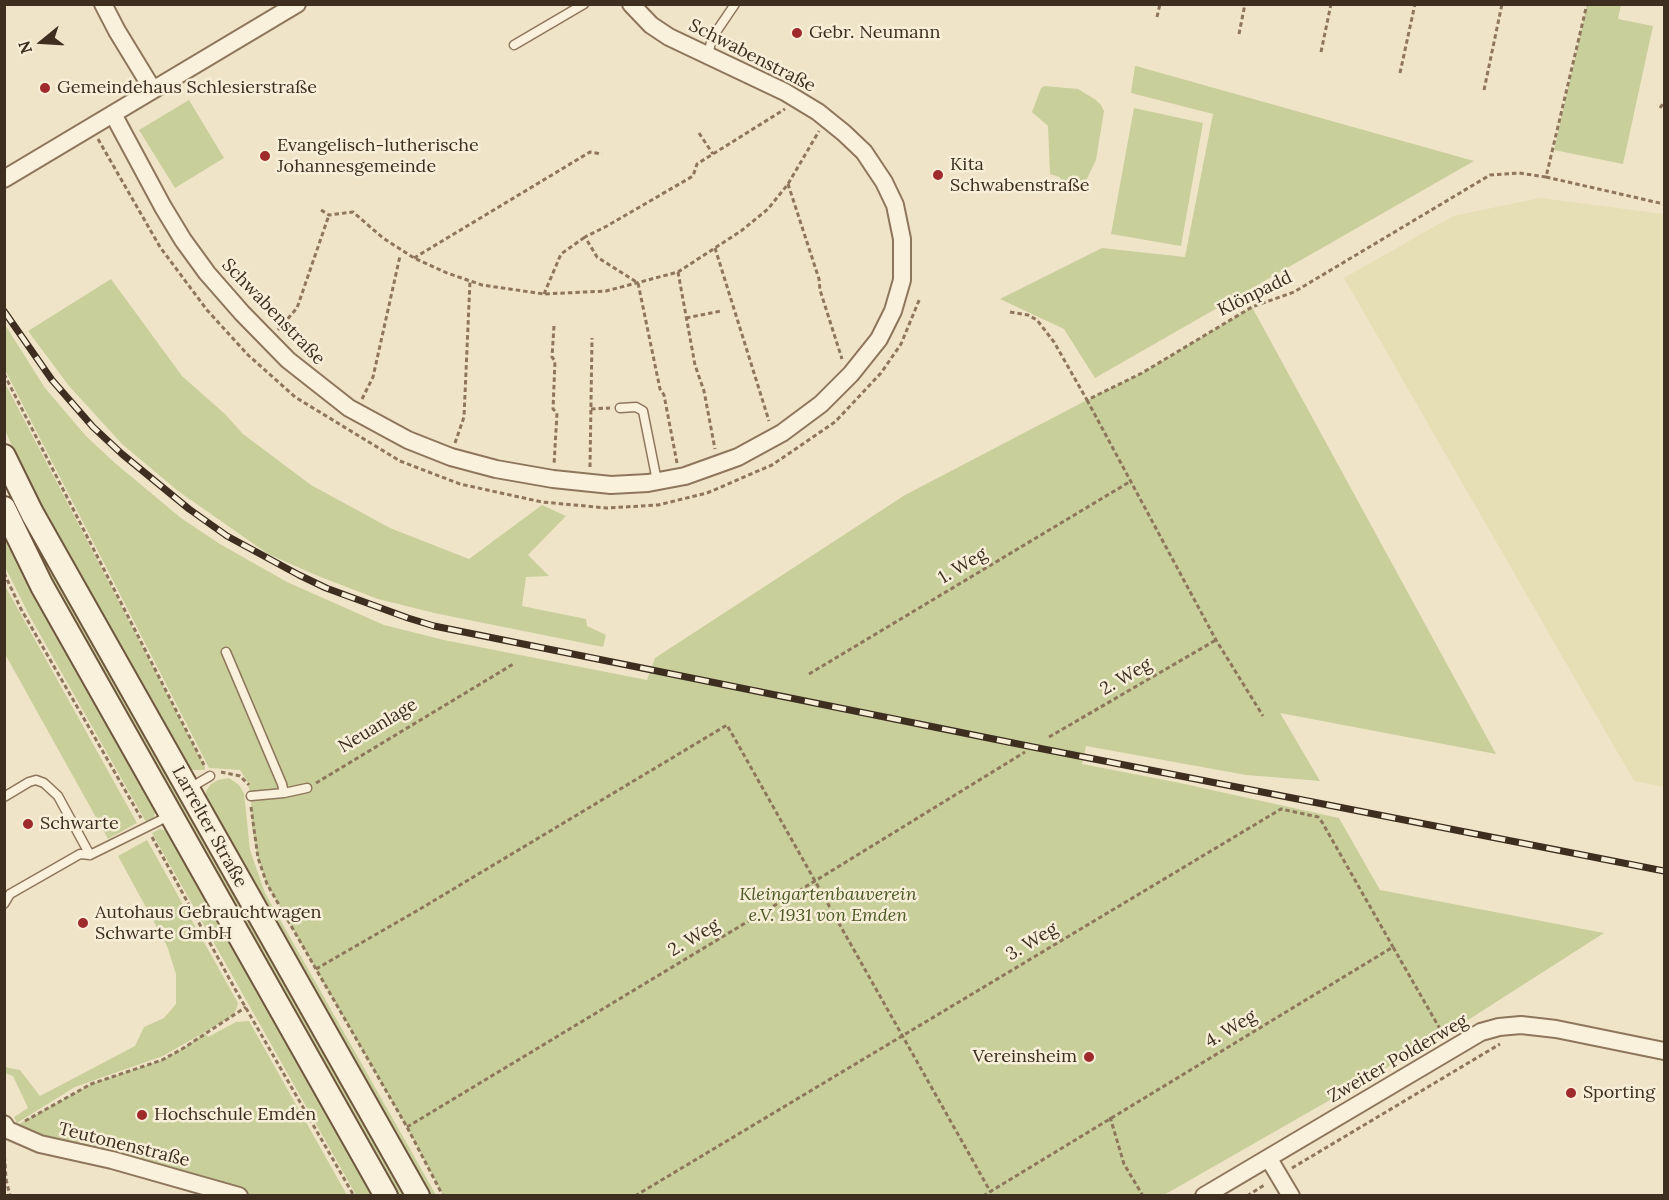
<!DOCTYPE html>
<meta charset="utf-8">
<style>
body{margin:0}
#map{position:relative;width:1669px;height:1200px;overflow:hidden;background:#f0e4c8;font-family:Lora,serif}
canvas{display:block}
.frame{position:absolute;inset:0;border:6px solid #3d2e20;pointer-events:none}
.north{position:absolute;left:12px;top:12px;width:60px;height:60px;-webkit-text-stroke:4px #f7eed8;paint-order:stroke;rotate:252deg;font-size:16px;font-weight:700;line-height:24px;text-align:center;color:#3d2e20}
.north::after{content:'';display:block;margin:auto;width:21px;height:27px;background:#3d2e20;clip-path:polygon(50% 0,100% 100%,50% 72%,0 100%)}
</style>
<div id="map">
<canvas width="1669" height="1200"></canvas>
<div class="frame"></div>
<div class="north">N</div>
</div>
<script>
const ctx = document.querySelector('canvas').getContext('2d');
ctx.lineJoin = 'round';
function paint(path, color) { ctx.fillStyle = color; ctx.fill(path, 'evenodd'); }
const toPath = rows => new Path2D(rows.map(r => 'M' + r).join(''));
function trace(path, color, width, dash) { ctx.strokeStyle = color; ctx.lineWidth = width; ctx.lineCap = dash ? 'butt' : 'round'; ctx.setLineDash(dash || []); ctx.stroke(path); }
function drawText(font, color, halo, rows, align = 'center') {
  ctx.font = font + ' Lora,serif'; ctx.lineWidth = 5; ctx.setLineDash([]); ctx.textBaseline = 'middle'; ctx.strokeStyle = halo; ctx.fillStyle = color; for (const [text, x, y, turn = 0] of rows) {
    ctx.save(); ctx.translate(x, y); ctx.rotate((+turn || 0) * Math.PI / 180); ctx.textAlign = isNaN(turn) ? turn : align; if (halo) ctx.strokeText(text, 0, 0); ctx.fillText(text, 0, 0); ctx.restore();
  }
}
paint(toPath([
 [1540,198,1664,214,1664,787,1634,781,1344,278,1453,216]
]), '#e6deb5');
paint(toPath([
 [1587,5,1621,5,1618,19,1653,26,1623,164,1554,150],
 [1135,66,1136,66,1474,161,1095,378,1064,329,1000,299,1102,248,1185,257,1213,114,1131,93],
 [1045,86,1078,89,1096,100,1101,105,1104,111,1096,160,1082,189,1079,192,1074,191,1059,177,1050,174,1048,126,1032,112,1041,88],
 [189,100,224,158,175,188,139,130],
 [1134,108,1203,123,1181,246,1111,234],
 [111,279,182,376,225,414,243,434,311,485,390,528,469,559,542,505,566,516,528,555,549,576,526,577,522,606,586,619,587,626,606,635,603,647,434,613,378,599,318,576,268,554,178,491,122,444,69,386,28,331],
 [1252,307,1496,754,1280,713,1320,781,1246,775,1086,746,1082,764,1180,783,1339,818,1380,890,1604,933,1454,1029,1164,1195,443,1195,407,1127,267,884,258,858,252,827,251,796,247,781,240,770,209,768,5,370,4,323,45,388,86,436,115,463,181,518,220,544,287,582,384,625,444,640,647,680,655,658,905,495,1087,400,1142,373],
 [4,381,205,767,205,770,193,770,184,763,26,478,5,430],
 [4,529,156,806,154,817,146,822,29,615,5,567],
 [39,550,49,564,407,1195,395,1195,52,583,36,551],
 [4,584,137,823,108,839,5,654],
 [229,778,239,785,244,793,250,850,265,893,436,1195,429,1195,206,802,206,791,211,784,218,780],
 [160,829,168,831,376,1195,356,1195,152,833],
 [147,840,238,1003,236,1010,231,1017,163,1056,75,1087,17,1123,14,1117,28,1108,13,1076,5,1073,5,1067,20,1070,40,1096,135,1046,144,1027,164,1018,176,1004,176,974,167,946,118,856],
 [249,1021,347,1195,239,1195,8,1130,91,1084,162,1060,182,1049,205,1033,208,1037,236,1022]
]), '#c9cf9b');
const lane = toPath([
 [514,45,584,4],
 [708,55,712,38,735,4],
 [620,408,636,407,643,411,657,481],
 [226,652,282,784,284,793],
 [190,788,210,776],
 [251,796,284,793,307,788],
 [4,797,29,782,36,780,44,783,58,796,90,855],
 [4,904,10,894,80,854,90,855,171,815]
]);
const street = toPath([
 [103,4,117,31,153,90],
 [113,114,163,207,183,240,207,273,242,313,288,360,349,408,408,440,451,457,496,469,553,479,611,485,648,483,685,476,738,457,782,433,821,404,851,374,879,339,893,311,902,280,902,239,895,205,884,182,864,152,844,133,818,112,785,92,669,37,651,25,631,4],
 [4,179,297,4],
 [4,1124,8,1130,40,1144,112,1160,239,1196],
 [1269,1159,1291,1196],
 [1204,1196,1481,1032,1499,1027,1521,1025,1556,1029,1664,1051]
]);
const secondary = toPath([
 [4,456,32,513,418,1196],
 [4,508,42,586,77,648,386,1196]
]);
trace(lane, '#8d765c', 11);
trace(street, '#8d765c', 20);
trace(secondary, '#6f573f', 26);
trace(toPath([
 [1157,17,1160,4],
 [1239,34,1245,4],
 [1321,52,1331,4],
 [1400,73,1415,4],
 [1484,90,1502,4],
 [1660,108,1664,102],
 [699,133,713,154],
 [98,139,160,247,207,310,248,355,295,397,400,461,460,484,542,502,607,508,658,505,707,493,772,465,835,422,881,373,901,344,920,298],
 [1546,177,1664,204],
 [788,184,819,279,820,290,842,359],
 [321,210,329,215,353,212,383,238,414,258,447,273,482,285,544,294,606,291,678,272,741,231,768,209,788,184,819,131],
 [715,248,769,421],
 [414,258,590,152,602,154],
 [678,272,695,365,704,391,715,449],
 [544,294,561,254,585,237],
 [1010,312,1028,315,1037,320,1054,342,1087,400,1142,373,1252,307,1294,292,1490,175,1519,173,1546,177,1587,4],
 [686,318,721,311],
 [554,326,552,357,555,361,553,409,557,413,554,465],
 [278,330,297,308,329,215],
 [4,374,204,765],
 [362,399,373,377,400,256],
 [1087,400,1216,640,1263,716],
 [591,409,610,408],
 [455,443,464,417,470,281],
 [677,463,664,395,660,389,638,283,597,257,585,237,607,226,693,176,697,164,785,109],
 [590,467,592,338],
 [4,573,21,609,141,818],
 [809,674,1131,481],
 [1049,737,1216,640],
 [221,772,240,776,249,785],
 [316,783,515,663],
 [251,807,258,858,267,884,407,1127,443,1196],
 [152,837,235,989,354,1196],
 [316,969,420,909,727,725,990,1191],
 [1110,1117,1124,1164,1143,1196],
 [25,1121,91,1084,162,1060,182,1049,246,1007],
 [407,1127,815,881,1025,752],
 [4,1149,6,1179,10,1196],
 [1292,1168,1500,1044],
 [635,1196,1281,809,1318,817,1322,822,1393,947],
 [983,1196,1393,947,1444,1036],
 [1247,1196,1266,1184]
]), '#8d765c', 3, [4.5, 3]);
trace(lane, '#faf1dc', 8);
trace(street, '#faf1dc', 16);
trace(secondary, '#faf1dc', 22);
const rail = toPath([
 [4,311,52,380,93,427,122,454,189,509,227,536,299,575,326,588,408,618,434,626,1033,747,1664,871]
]);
trace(rail, '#3d2e20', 7);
trace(rail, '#f7eed8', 4.5, [14]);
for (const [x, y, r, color] of [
 [797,33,6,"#9e2a2b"],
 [45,88,6,"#9e2a2b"],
 [265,156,6,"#9e2a2b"],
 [938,175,6,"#9e2a2b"],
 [28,824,6,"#9e2a2b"],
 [83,923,6,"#9e2a2b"],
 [1089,1057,6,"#9e2a2b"],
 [1571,1093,6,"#9e2a2b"],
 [142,1115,6,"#9e2a2b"]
]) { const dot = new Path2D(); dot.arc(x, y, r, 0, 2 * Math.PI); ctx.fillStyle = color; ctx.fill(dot); trace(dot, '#f7eed8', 2); }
drawText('18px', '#3d2e20', '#f7eed8', [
 ["Gebr. Neumann",809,33],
 ["Gemeindehaus Schlesierstraße",57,88],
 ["Evangelisch-lutherische",277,146],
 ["Johannesgemeinde",277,167],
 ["Kita",950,165],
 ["Schwabenstraße",950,186],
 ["Schwarte",40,824],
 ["Autohaus Gebrauchtwagen",95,913],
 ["Schwarte GmbH",95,934],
 ["Vereinsheim",1077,1057,"right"],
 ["Sporting",1583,1093],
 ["Hochschule Emden",154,1115]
], 'left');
drawText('18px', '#3d2e20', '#f7eed8', [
 ["Schwabenstraße",752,56,27],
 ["Klönpadd",1255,294,-26],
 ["Schwabenstraße",273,312,46],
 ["1. Weg",963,566,-31],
 ["2. Weg",1126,677,-30],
 ["Neuanlage",378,726,-31],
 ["Larrelter Straße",209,827,61],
 ["2. Weg",694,938,-31],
 ["3. Weg",1032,942,-31],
 ["4. Weg",1231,1029,-31],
 ["Zweiter Polderweg",1398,1059,-30],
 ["Teutonenstraße",124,1145,14]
]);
drawText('italic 18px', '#4d5a26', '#f7eed8', [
 ["Kleingartenbauverein",828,895],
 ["e.V. 1931 von Emden",828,916]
]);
</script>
